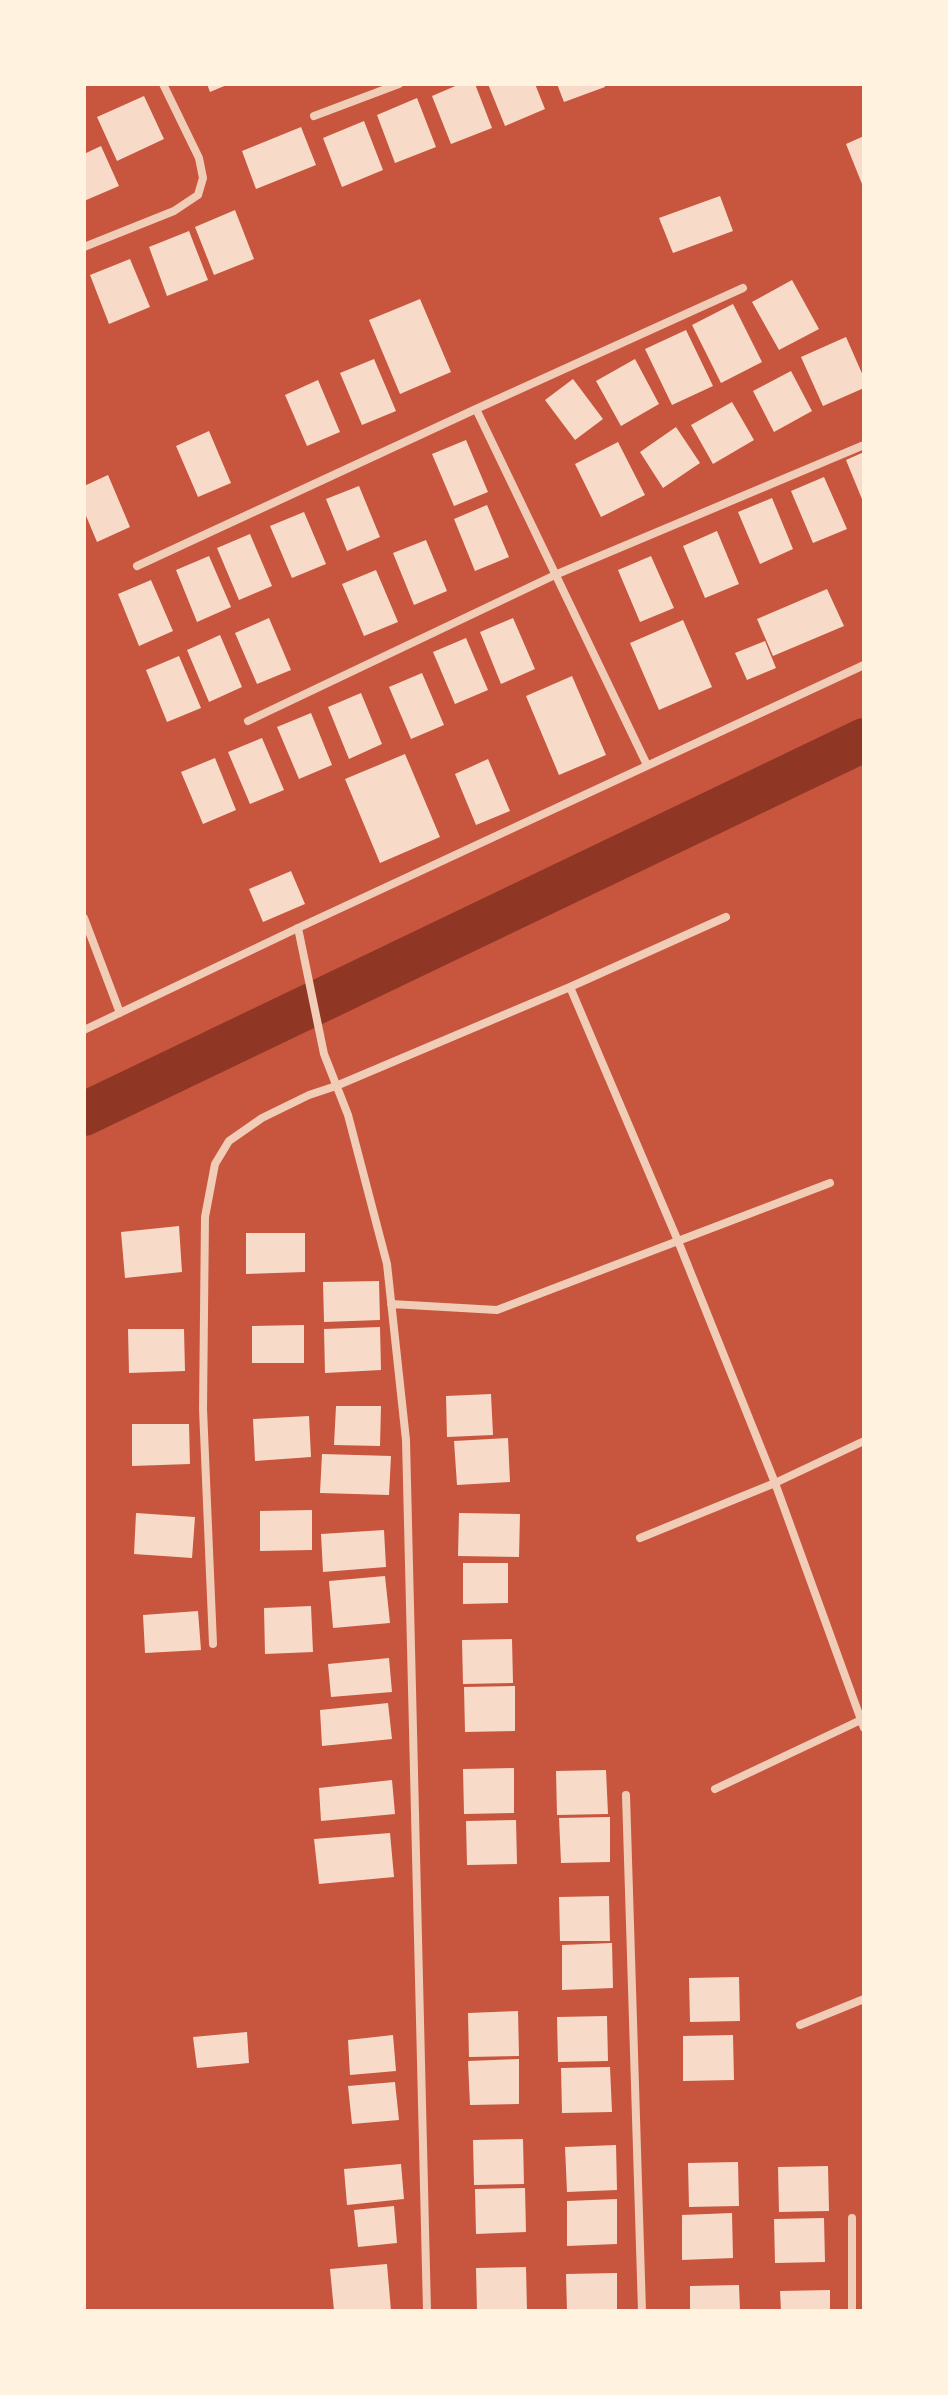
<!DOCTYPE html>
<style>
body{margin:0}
#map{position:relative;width:948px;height:2395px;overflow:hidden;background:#c8553d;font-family:Georgia,serif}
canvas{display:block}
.frame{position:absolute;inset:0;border:86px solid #fff3e0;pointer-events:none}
</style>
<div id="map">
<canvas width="948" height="2395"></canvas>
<div class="frame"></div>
</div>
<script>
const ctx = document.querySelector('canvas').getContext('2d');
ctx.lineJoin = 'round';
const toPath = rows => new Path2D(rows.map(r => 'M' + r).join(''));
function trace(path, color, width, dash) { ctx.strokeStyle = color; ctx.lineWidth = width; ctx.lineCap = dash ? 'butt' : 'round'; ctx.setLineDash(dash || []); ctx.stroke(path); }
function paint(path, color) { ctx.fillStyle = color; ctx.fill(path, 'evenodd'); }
trace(toPath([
 [84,1114,864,740]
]), '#8f3625', 44);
paint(toPath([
 [207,84,229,84,210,92],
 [460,84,475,84,492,128,451,144,432,96],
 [488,84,535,84,545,109,505,126],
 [557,84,604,84,605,87,564,102],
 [144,96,164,139,117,161,97,117],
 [417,98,436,147,395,163,377,115],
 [364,121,383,170,342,187,323,138],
 [301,127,316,165,256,189,242,151],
 [864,136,864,189,846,144],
 [101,146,119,186,84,201,84,154],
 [720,196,733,231,673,253,659,218],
 [235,210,254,259,214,275,195,227],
 [189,231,208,280,167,296,149,247],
 [130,259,150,307,109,324,90,275],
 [792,280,819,329,779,350,752,302],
 [420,299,451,372,400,394,369,320],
 [733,304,762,362,721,383,692,325],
 [686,330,713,386,672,405,645,349],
 [846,337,864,378,864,388,823,406,801,357],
 [374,359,396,411,362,425,340,373],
 [635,359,659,404,621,426,596,381],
 [791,371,812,411,774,432,753,391],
 [573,379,603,419,575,440,545,400],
 [318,380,340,432,307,446,285,395],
 [732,402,754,440,713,464,691,425],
 [676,427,700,463,663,488,640,452],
 [209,431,231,483,198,497,176,446],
 [466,440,488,492,454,506,432,454],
 [618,442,645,495,601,517,575,464],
 [864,452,864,504,846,460],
 [108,475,130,527,97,542,84,511,84,486],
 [824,477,847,529,813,543,791,491],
 [359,486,380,537,347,551,326,499],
 [772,498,793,549,760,564,738,512],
 [487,505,509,557,475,571,454,519],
 [304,512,326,564,292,578,270,526],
 [717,531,739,584,705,598,683,546],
 [250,534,272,586,239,600,217,548],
 [426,540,447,591,414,605,393,553],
 [209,556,231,607,197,622,176,570],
 [651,556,674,608,640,622,618,570],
 [376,570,398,622,364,636,342,584],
 [151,580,173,631,139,646,118,594],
 [827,589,844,626,773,656,757,619],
 [269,618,291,670,257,684,235,633],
 [513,618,535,669,501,684,480,632],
 [683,620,712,687,659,710,630,643],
 [220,635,242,687,209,702,187,650],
 [466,638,488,690,455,704,433,652],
 [765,641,776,668,747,680,735,653],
 [179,656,201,708,167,722,146,670],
 [422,673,444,725,411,739,389,687],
 [572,676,606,755,559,775,526,696],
 [361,693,382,744,349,759,328,707],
 [311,713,332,765,299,779,277,727],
 [262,738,284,790,250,804,228,752],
 [405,754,440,837,380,863,345,779],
 [215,758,236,810,203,824,181,772],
 [488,759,510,811,476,825,455,774],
 [291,871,305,904,263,922,249,889],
 [179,1226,182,1272,125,1278,121,1232],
 [246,1233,305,1233,305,1272,246,1274],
 [379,1281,380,1320,324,1322,323,1282],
 [304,1325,304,1363,252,1363,252,1326],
 [380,1327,381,1370,325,1373,324,1329],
 [128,1329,184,1329,185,1371,129,1373],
 [491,1394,493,1435,447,1437,446,1396],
 [336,1406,381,1406,380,1446,334,1445],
 [309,1416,311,1457,255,1461,253,1419],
 [132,1424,189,1424,190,1464,132,1466],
 [508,1438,510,1482,457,1485,454,1441],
 [322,1454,391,1456,389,1495,320,1493],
 [312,1510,312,1550,260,1551,260,1511],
 [136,1513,195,1517,192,1558,134,1554],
 [459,1513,520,1514,519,1557,458,1556],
 [384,1530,386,1567,323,1572,321,1534],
 [463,1563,508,1563,508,1603,463,1604],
 [385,1576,390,1623,333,1628,329,1581],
 [311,1606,313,1652,265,1654,264,1608],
 [198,1611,201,1650,145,1653,143,1615],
 [512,1639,513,1683,463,1684,462,1640],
 [389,1658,392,1692,331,1697,328,1664],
 [515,1686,515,1731,465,1732,464,1687],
 [388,1703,392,1739,322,1746,320,1710],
 [514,1768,514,1813,464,1814,463,1769],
 [606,1770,608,1814,557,1815,556,1771],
 [392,1780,395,1814,321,1821,319,1788],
 [610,1817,610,1862,561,1863,559,1818],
 [516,1820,517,1864,467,1865,466,1821],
 [390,1833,394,1877,319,1884,314,1839],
 [609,1896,610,1941,560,1941,559,1897],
 [612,1943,613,1988,562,1990,562,1945],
 [739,1977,740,2021,690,2022,689,1978],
 [518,2011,519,2056,469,2057,468,2013],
 [607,2016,608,2061,558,2062,557,2017],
 [247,2032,249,2063,197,2068,193,2037],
 [393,2035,396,2071,350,2075,348,2040],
 [733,2035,734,2080,683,2081,683,2036],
 [519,2059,519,2104,470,2105,468,2061],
 [610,2067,612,2112,562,2113,561,2068],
 [395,2082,399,2120,352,2124,348,2086],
 [523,2139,524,2184,474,2185,473,2140],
 [616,2145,617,2190,567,2192,565,2147],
 [738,2162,739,2206,689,2207,688,2163],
 [401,2164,404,2199,347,2205,344,2169],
 [828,2166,829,2211,779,2212,778,2167],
 [525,2188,526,2232,476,2234,475,2189],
 [617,2199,617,2244,567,2246,567,2201],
 [394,2206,397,2243,358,2247,354,2210],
 [732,2213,733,2258,682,2260,682,2215],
 [824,2218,825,2262,775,2263,774,2219],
 [387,2264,391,2311,334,2311,330,2269],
 [526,2267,527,2311,477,2311,476,2268],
 [617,2273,617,2311,567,2311,566,2274],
 [739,2285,740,2311,690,2311,690,2286],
 [830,2290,830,2311,781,2311,780,2291]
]), '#f7dbc8');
trace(toPath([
 [314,116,399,84],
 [84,247,174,211,198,195,203,178,199,158,163,84],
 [476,409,743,288],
 [137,566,476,409,647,765],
 [248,721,555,575,864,445],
 [84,918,120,1013],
 [298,928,324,1054,348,1115,387,1264,406,1440,427,2311],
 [570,987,726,917],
 [84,1030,298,928,864,665],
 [391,1304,497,1310,830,1183],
 [640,1538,775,1483,864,1441],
 [213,1644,203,1409,205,1217,215,1164,229,1141,262,1118,309,1095,336,1086,570,987,678,1241,775,1483,864,1728],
 [715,1789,863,1719],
 [626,1795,642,2311],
 [800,2025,864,1999],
 [852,2218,852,2311]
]), '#f1ccb7', 8);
</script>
